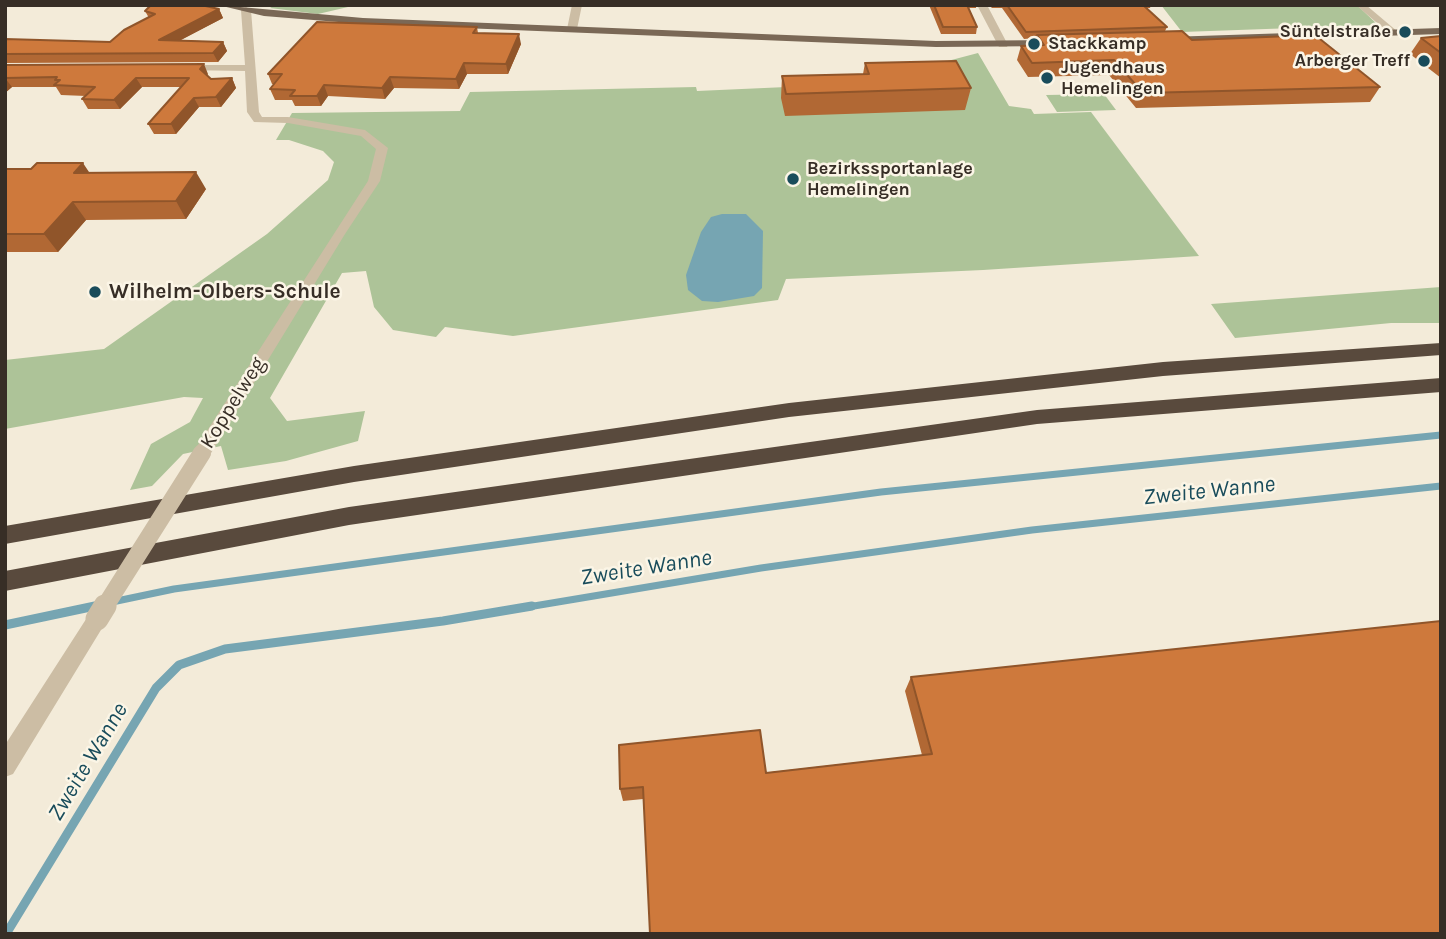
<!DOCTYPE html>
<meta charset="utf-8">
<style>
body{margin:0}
#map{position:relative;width:1446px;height:939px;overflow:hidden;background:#f3ebd9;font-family:Karla,sans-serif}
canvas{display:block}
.frame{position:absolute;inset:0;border:7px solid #372e26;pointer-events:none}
</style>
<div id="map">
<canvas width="1446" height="939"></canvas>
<div class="frame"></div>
</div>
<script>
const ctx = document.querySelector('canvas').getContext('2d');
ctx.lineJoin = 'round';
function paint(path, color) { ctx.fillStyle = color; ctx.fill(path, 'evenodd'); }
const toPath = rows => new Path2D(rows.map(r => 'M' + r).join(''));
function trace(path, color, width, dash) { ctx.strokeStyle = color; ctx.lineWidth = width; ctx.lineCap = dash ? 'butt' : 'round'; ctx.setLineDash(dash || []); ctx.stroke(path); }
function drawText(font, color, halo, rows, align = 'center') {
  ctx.font = font + ' Karla,sans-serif'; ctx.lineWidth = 5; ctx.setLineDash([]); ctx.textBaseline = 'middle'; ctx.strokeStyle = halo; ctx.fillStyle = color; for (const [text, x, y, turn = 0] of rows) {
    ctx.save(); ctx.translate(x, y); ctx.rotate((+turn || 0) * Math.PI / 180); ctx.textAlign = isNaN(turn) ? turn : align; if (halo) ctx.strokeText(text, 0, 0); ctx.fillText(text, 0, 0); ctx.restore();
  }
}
paint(toPath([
 [275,5,347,5,348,7,318,14,270,8],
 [1161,5,1357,5,1378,25,1182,32],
 [978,53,1009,106,1031,109,1034,114,1091,112,1199,256,983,270,786,279,778,300,513,336,445,327,436,337,393,330,374,307,366,271,342,273,270,398,287,421,365,411,358,441,286,461,228,470,221,446,183,454,152,486,130,490,151,444,190,422,203,398,184,397,5,429,5,360,104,349,267,234,328,180,334,162,323,151,289,140,276,140,292,113,460,111,470,92,696,87,697,91,809,86,940,63],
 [1104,94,1116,110,1057,112,1046,95],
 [1441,287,1441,323,1391,323,1235,338,1211,304]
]), '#adc398');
paint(toPath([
 [722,214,746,214,763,231,762,288,754,296,718,302,702,301,688,290,686,275,701,232,711,217]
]), '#76a5b2');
trace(toPath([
 [112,602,174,589,881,492,1441,435],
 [86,608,100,605],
 [522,608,761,568,1032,530,1441,486]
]), '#76a5b2', 7);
trace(toPath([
 [5,625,95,606],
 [6,934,156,688,179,665,225,649,443,621,532,606]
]), '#76a5b2', 9);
paint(toPath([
 [572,5,582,5,577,29,572,32,567,29,572,5],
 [977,5,987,5,1008,45,1007,47,999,47,977,5],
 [1356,5,1366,5,1398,32,1390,34,1356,5],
 [246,7,251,10,259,112,262,117,288,117,365,130,388,148,380,181,345,234,208,458,202,460,196,458,193,453,196,448,368,181,376,149,361,136,288,123,254,122,247,112,245,71,180,70,179,68,184,65,245,65,241,10,246,7],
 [97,610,104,613,107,619,104,625,13,774,5,777,5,745,90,613,97,610]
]), '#ccbda4');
paint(toPath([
 [218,5,363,18,936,41,1056,40,1061,43,1056,46,936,47,363,24,264,16,218,5],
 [1441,28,1441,34,1168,43,1163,40,1168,37,1441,28]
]), '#7a6856');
paint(toPath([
 [1441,343,1441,355,1163,376,789,417,354,482,5,544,5,526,354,466,789,403,1163,362,1441,343],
 [1441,378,1441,392,1037,424,349,525,5,591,5,571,349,507,1037,410,1441,378]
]), '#594a3d');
trace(toPath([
 [104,608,202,453]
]), '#ccbda4', 18);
trace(toPath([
 [97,619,105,606]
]), '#ccbda4', 23);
paint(toPath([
 [929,5,976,5,976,8,969,8,977,27,976,34,941,34],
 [989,5,1151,5,1150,8,1146,8,1167,27,1165,31,1192,40,1380,87,1370,102,1136,108,1109,75,1028,77,1017,60,1021,46,1034,45,1036,38,1024,39,1002,8,992,8],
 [219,9,223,18,180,40,223,42,227,51,218,62,5,63,5,39,110,42,149,18,145,11],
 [477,27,478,33,521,44,508,74,467,74,459,89,394,88,385,99,328,96,321,106,295,106,292,100,275,100,270,89,274,84,272,84,268,74],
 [1441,36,1441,78,1410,54,1421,38],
 [865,63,971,88,965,110,785,116,781,98,782,76,863,74],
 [5,65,208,74,207,75,211,79,232,78,236,88,221,107,199,107,176,134,154,134,148,124,181,87,142,87,120,109,88,109,82,99,86,96,61,95,56,87,12,87,5,93],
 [5,169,90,173,206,189,186,219,86,220,58,252,5,252],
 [911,677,1441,934,643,799,623,801,620,789,922,755,905,691]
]), '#b16834');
paint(toPath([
 [219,9,223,18,164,49,159,40],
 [519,34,521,44,508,74,506,64],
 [223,42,227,51,218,62,213,53],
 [464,63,467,74,459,89,456,79],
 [204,64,208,74,205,78,200,69],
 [390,77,394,88,385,99,382,88],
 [5,78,12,87,5,93],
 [136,78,142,87,120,109,114,100],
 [232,78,236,88,221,107,216,97],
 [324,85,328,96,321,106,317,96],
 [194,98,199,107,176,134,171,124],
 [83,163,95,181,74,173],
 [196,172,206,189,186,219,176,201],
 [73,202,86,220,58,252,44,234]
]), '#90552a');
const building = toPath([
 [151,5,201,5,219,9,159,40,223,42,213,53,5,54,5,39,110,42,124,30,155,14,145,11,151,5],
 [934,5,967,5,977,27,943,27,934,5],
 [1007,5,1143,5,1167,27,1026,32,1007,5],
 [317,22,477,27,473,33,519,34,506,64,464,63,456,79,390,77,382,88,324,85,317,96,290,96,295,90,270,89,282,74,268,74,317,22],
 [1182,31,1192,40,1315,35,1380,87,1143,93,1114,60,1032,63,1021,46,1044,45,1037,35,1182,31],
 [1441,36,1441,53,1421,38,1441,36],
 [956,61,971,88,786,94,782,76,869,74,865,63,956,61],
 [204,64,200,69,211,79,232,78,216,97,194,98,171,124,148,124,189,78,136,78,114,100,82,99,95,87,54,85,60,80,55,80,57,77,5,78,5,65,204,64],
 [37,163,83,163,74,173,196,172,176,201,73,202,44,234,5,234,5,169,31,169,37,163],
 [1441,621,1441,934,650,934,643,787,620,789,619,745,760,730,766,773,932,754,911,677,1441,621]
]);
paint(building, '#ce793c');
trace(building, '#90552a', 2);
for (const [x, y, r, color] of [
 [1405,32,7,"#194c5b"],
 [1034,44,7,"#194c5b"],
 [1424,61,7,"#194c5b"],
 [1047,78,7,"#194c5b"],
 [793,179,7,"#194c5b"],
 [95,292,7,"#194c5b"]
]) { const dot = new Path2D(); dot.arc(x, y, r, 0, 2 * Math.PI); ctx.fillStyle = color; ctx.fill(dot); trace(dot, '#fbf5e6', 2.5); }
drawText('bold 18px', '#372e26', '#fbf5e6', [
 ["Süntelstraße",1391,32,"right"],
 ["Stackkamp",1048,44],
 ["Arberger Treff",1410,61,"right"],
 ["Jugendhaus",1061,68],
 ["Hemelingen",1061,89],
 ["Bezirkssportanlage",807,169],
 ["Hemelingen",807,190]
], 'left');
drawText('bold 21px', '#372e26', '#fbf5e6', [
 ["Wilhelm-Olbers-Schule",109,292]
], 'left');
drawText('21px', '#372e26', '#fbf5e6', [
 ["Koppelweg",233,403,-58]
]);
drawText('italic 23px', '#194c5b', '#fbf5e6', [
 ["Zweite Wanne",1209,491,-6],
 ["Zweite Wanne",646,568,-9],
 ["Zweite Wanne",88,762,-59]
]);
</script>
